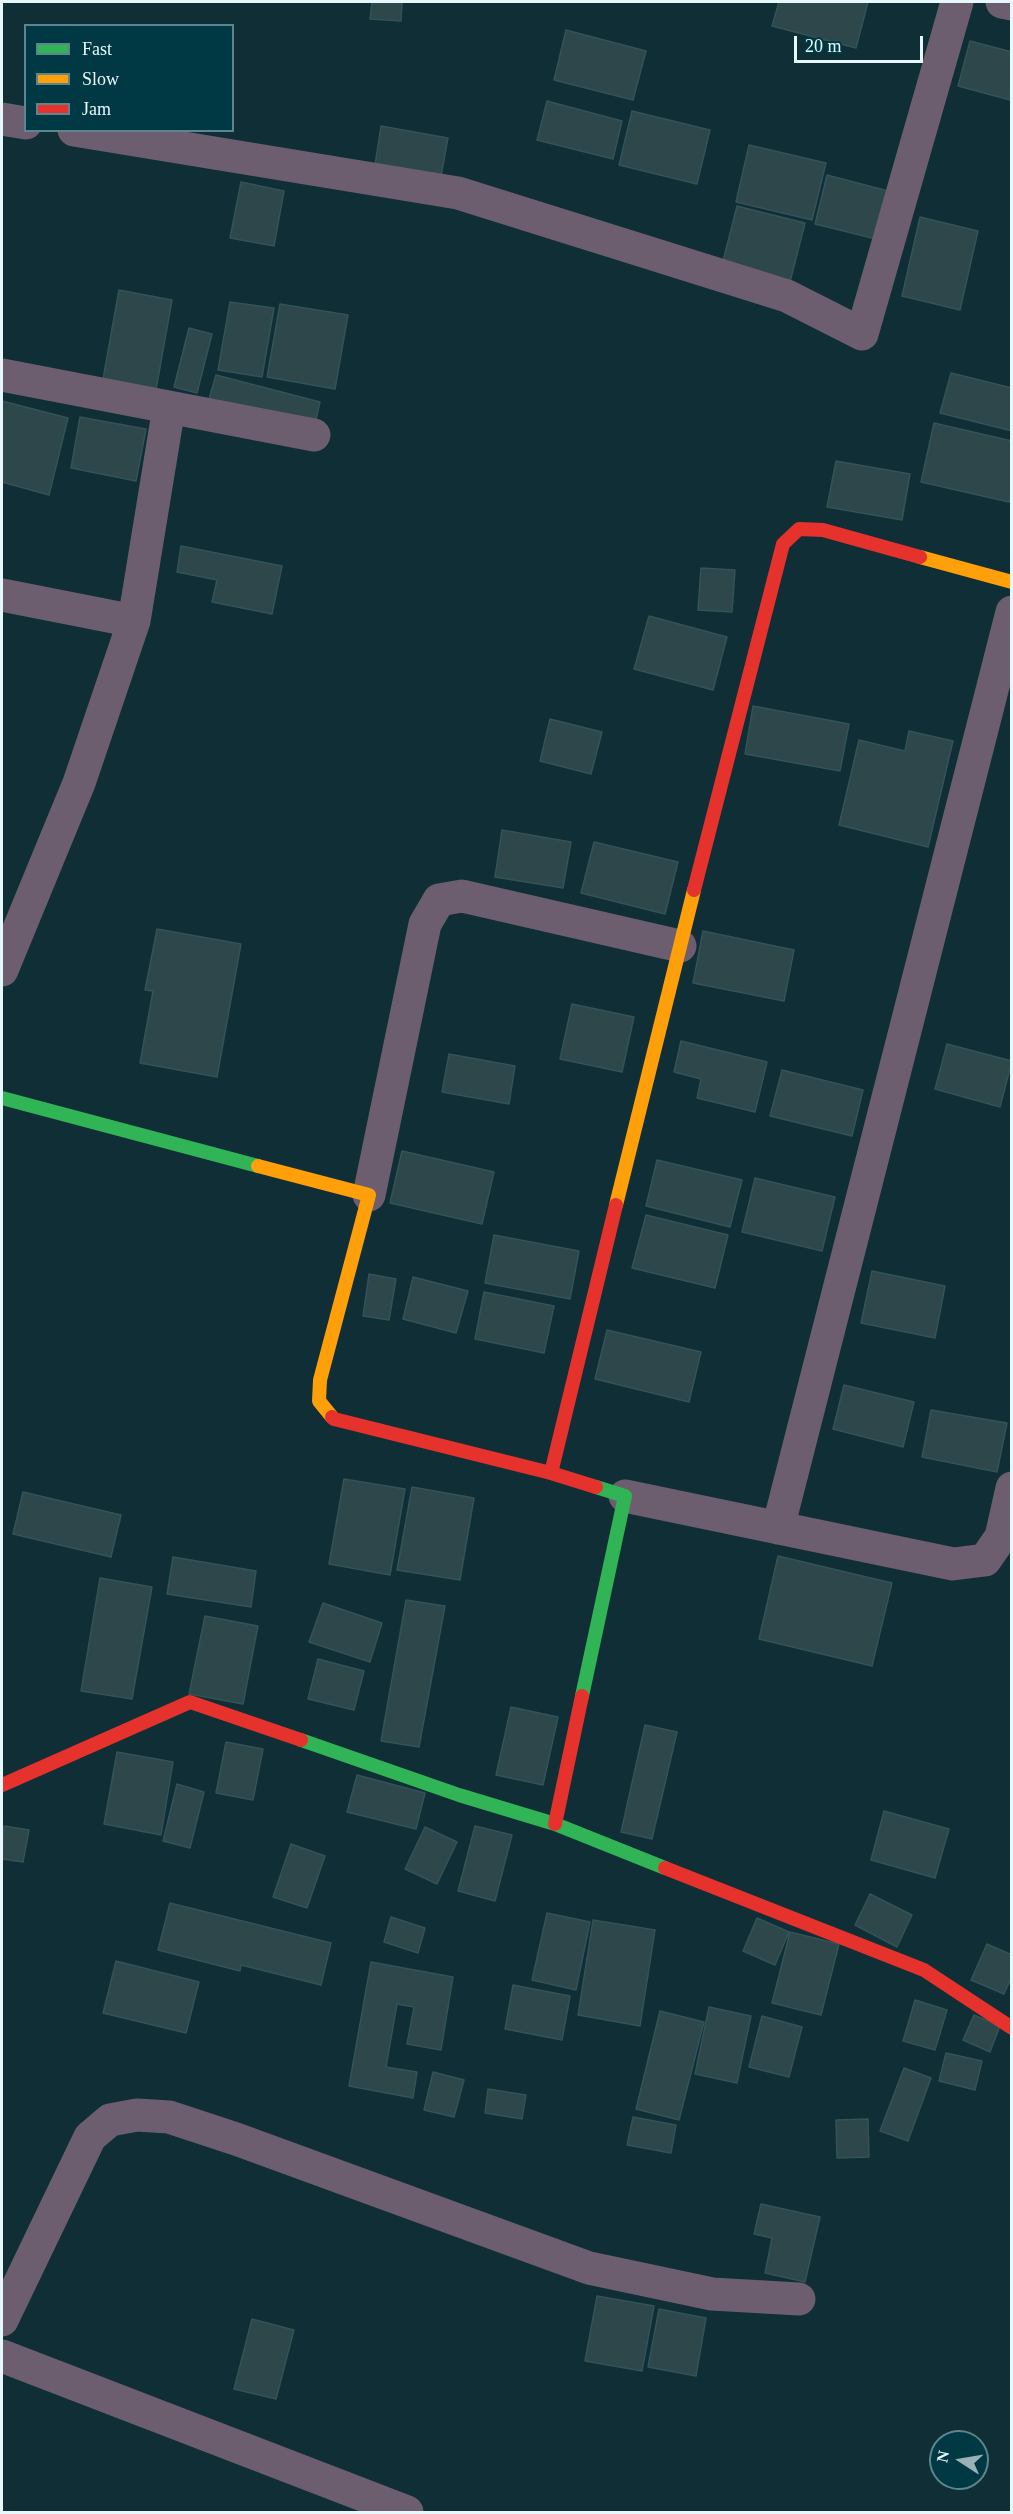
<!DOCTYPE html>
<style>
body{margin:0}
#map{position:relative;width:1013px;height:2514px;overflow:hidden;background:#0f2e35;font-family:"Times New Roman",serif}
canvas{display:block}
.frame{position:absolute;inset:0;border:3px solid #e7f8fc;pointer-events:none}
.legend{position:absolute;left:24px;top:24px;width:210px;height:108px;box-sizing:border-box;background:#003944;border:2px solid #5c858e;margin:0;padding:8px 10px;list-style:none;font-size:18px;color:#e7f8fc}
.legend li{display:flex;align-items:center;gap:12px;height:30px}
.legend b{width:30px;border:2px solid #5c858e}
.north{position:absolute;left:929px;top:2430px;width:60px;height:60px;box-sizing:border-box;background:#003944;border:2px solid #5c858e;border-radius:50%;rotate:282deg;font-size:16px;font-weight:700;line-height:24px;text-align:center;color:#e7f8fc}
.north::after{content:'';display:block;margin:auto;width:21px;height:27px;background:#9bb1b6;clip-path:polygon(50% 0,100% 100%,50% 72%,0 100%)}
.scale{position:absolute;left:794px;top:36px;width:129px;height:27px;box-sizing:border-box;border:3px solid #e7f8fc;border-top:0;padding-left:8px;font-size:18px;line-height:21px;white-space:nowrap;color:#e7f8fc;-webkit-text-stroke:4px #003944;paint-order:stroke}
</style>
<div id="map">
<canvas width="1013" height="2514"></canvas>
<div class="frame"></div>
<ul class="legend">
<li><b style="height:8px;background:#30b455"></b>Fast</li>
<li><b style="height:8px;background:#ff9f0a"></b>Slow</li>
<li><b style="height:8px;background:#e5322d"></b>Jam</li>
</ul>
<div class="north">N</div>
<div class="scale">20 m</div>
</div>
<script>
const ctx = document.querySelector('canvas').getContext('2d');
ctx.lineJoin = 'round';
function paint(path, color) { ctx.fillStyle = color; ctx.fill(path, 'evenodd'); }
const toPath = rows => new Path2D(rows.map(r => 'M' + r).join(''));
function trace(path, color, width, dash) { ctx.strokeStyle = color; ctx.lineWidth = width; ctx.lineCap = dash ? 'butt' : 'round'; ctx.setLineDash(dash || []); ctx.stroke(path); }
const building = toPath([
 [372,2,402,2,401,21,370,19,372,2],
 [779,2,868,2,856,48,772,26,779,2],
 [566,30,646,51,633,100,554,80,566,30],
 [970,41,1012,52,1010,100,958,86,970,41],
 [547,101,622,121,613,159,537,140,547,101],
 [632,111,710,130,697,184,619,165,632,111],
 [381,126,448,138,441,176,375,165,381,126],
 [749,145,826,163,812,220,736,202,749,145],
 [827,175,896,193,884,241,815,224,827,175],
 [241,182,284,191,274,246,230,238,241,182],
 [737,206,805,223,789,286,721,269,737,206],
 [920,217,978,231,960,310,902,296,920,217],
 [119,290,172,300,155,395,102,385,119,290],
 [230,302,274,308,262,377,218,370,230,302],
 [280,304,348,315,335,389,267,377,280,304],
 [189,328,212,334,197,393,174,387,189,328],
 [951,373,1012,388,1012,431,940,413,951,373],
 [216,375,320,402,313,432,207,406,216,375],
 [2,401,68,418,49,495,2,482,2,401],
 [80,417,146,429,136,481,71,468,80,417],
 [934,423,1012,441,1012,489,1009,502,921,482,934,423],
 [836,461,910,474,902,520,827,507,836,461],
 [181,546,282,566,272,614,212,602,217,580,177,572,181,546],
 [701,568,735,570,732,612,698,610,701,568],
 [649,616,727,637,713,690,634,669,649,616],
 [753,706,849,724,840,771,745,754,753,706],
 [550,719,602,732,591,774,540,761,550,719],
 [909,731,953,741,928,847,839,825,859,740,905,751,909,731],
 [502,830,571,842,563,888,495,877,502,830],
 [594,842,678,862,665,914,581,893,594,842],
 [157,929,241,944,217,1077,140,1063,153,991,145,990,157,929],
 [703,931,794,950,784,1001,693,983,703,931],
 [572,1004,634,1017,622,1072,560,1059,572,1004],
 [681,1041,767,1062,755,1112,697,1098,701,1079,674,1072,681,1041],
 [947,1044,1012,1061,1000,1107,935,1089,947,1044],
 [449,1054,515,1066,509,1104,442,1092,449,1054],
 [782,1070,863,1090,852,1136,770,1116,782,1070],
 [402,1151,494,1172,482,1224,390,1203,402,1151],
 [657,1160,742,1180,730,1227,646,1206,657,1160],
 [755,1178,835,1197,822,1251,742,1232,755,1178],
 [646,1215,728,1235,715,1288,632,1268,646,1215],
 [494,1235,579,1251,570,1299,485,1283,494,1235],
 [872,1271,945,1286,935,1338,861,1323,872,1271],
 [369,1274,396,1279,389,1320,363,1316,369,1274],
 [413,1277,468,1291,456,1333,403,1319,413,1277],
 [484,1292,554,1306,544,1353,475,1339,484,1292],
 [607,1330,701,1352,689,1402,595,1379,607,1330],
 [844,1385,914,1402,903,1447,833,1429,844,1385],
 [931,1410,1007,1423,997,1472,922,1457,931,1410],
 [344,1479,405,1489,390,1575,329,1564,344,1479],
 [412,1487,474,1498,460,1580,397,1570,412,1487],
 [23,1492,121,1515,111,1557,13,1534,23,1492],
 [778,1556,892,1583,872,1666,759,1639,778,1556],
 [173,1557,256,1571,251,1607,167,1594,173,1557],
 [100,1578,152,1587,132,1699,81,1691,100,1578],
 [406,1600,445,1606,419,1747,381,1741,406,1600],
 [323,1603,382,1623,370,1662,309,1642,323,1603],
 [205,1616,258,1626,243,1704,189,1694,205,1616],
 [318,1659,364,1671,354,1710,308,1699,318,1659],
 [511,1707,558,1717,543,1785,496,1775,511,1707],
 [645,1725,677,1732,652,1839,621,1832,645,1725],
 [226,1742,263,1749,253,1800,216,1793,226,1742],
 [117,1752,173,1762,161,1835,104,1824,117,1752],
 [357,1775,425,1793,416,1829,347,1812,357,1775],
 [177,1784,204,1792,190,1848,163,1841,177,1784],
 [884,1811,949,1829,935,1878,871,1860,884,1811],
 [4,1826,29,1830,23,1862,2,1859,4,1826],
 [475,1826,512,1835,495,1901,458,1891,475,1826],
 [425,1827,457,1842,437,1884,405,1869,425,1827],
 [291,1844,325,1856,307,1908,273,1897,291,1844],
 [870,1894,912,1915,897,1947,855,1925,870,1894],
 [170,1903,331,1943,321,1985,241,1965,240,1971,158,1950,170,1903],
 [547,1913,590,1922,576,1990,532,1980,547,1913],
 [391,1917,425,1928,418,1953,384,1942,391,1917],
 [757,1918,789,1932,775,1965,743,1951,757,1918],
 [593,1920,655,1930,640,2026,578,2015,593,1920],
 [790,1932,839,1944,821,2015,772,2003,790,1932],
 [987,1944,1012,1955,1012,1976,1004,1994,971,1980,987,1944],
 [116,1961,199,1982,186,2033,103,2013,116,1961],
 [371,1962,453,1977,441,2050,407,2044,414,2007,397,2004,386,2067,417,2072,413,2098,349,2086,371,1962],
 [513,1985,570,1996,562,2040,505,2029,513,1985],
 [915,2000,947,2010,935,2050,903,2041,915,2000],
 [709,2007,751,2016,737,2083,695,2074,709,2007],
 [660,2011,704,2022,679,2120,636,2109,660,2011],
 [974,2015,1000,2026,990,2052,963,2040,974,2015],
 [762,2016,802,2027,789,2077,749,2067,762,2016],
 [946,2053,982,2061,975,2090,939,2081,946,2053],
 [904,2068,931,2078,908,2141,880,2131,904,2068],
 [433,2072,464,2080,454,2117,424,2110,433,2072],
 [488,2089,526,2095,522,2119,485,2113,488,2089],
 [633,2117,676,2125,671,2153,627,2145,633,2117],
 [868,2119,869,2157,837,2158,836,2120,868,2119],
 [761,2204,820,2217,805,2282,765,2273,772,2238,754,2234,761,2204],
 [597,2296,654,2306,642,2371,585,2361,597,2296],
 [659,2309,706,2318,696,2376,648,2367,659,2309],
 [252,2319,294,2330,276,2399,234,2389,252,2319]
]);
paint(building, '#2d474a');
trace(building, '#325458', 1.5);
trace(toPath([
 [1002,2,1012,4],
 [2,119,26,123],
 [74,130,458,193,787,296,862,334,957,2],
 [2,375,314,435],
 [2,595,134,621],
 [2,970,79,783,134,621,169,407],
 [369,1195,425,924,439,900,462,896,680,946],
 [625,1496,953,1564,985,1560,1001,1537,1012,1488],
 [778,1528,1012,612],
 [2,2320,90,2137,110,2120,137,2115,169,2117,236,2139,589,2268,712,2294,799,2299],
 [2,2356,407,2512]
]), '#6c5e6e', 33);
trace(toPath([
 [2,1098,258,1166],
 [582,1696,625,1496,596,1487],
 [301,1740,459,1795,555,1824,665,1868]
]), '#30b455', 14);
trace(toPath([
 [920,557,1012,582],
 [258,1166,369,1195,320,1380,319,1401,332,1417],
 [616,1205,694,890]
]), '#ff9f0a', 14);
trace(toPath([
 [694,890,783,544,799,529,823,530,920,557],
 [332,1417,334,1419,551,1473,596,1487],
 [551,1473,616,1205],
 [2,1785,190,1702,301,1740],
 [555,1824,582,1696],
 [665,1868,924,1970,1012,2028]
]), '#e5322d', 14);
</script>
